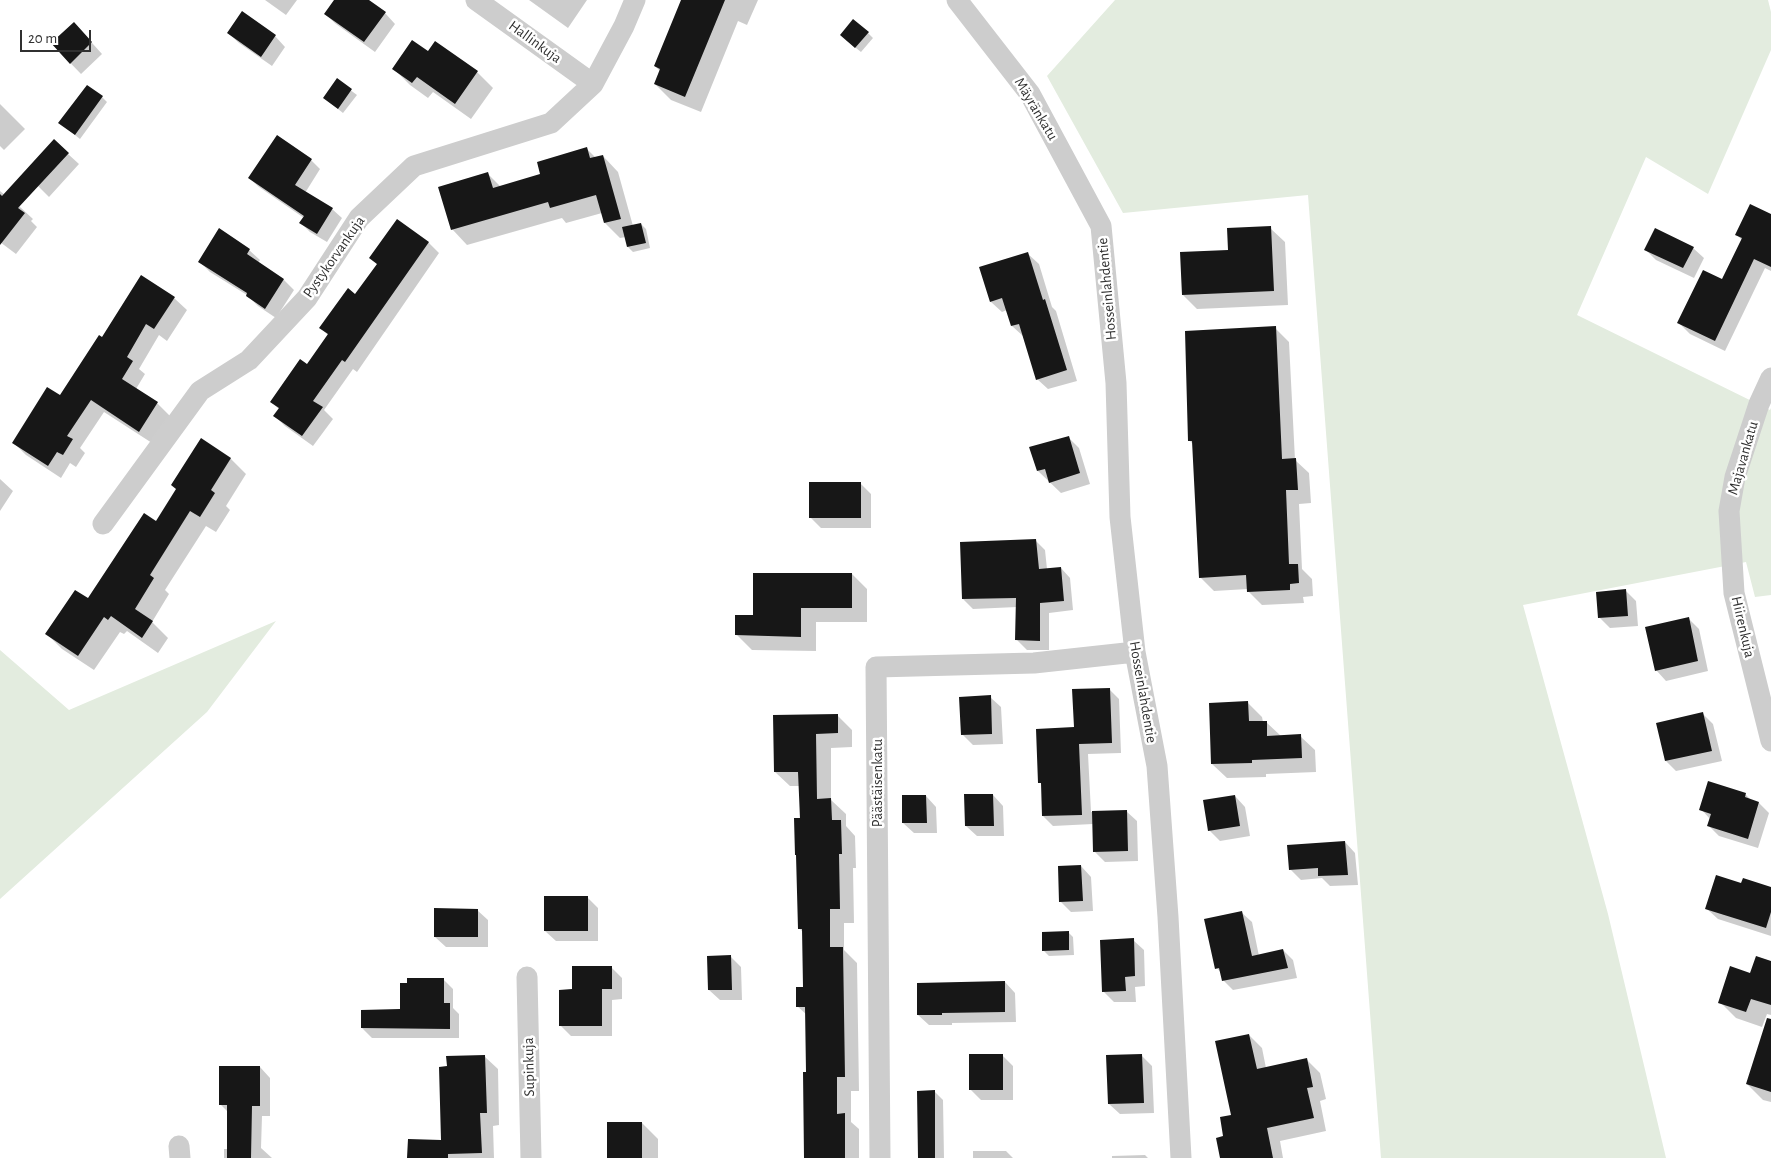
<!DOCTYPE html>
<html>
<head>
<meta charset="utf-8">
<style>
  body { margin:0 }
  #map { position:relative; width:1771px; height:1158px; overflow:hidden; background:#fff; font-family:"Alegreya Sans",sans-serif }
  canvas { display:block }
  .scale { position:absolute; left:20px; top:30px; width:71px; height:22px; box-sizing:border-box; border:2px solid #303030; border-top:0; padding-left:6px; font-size:15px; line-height:18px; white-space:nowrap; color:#303030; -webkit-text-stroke:4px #fff; paint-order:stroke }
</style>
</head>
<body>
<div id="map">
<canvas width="1771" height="1158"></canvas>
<div class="scale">20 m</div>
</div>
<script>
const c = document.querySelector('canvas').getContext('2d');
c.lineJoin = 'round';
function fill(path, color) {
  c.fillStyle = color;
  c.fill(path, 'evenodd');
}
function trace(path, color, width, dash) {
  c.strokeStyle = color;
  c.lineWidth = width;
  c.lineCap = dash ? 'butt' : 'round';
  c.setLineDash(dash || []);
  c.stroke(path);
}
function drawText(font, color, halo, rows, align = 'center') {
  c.font = font + ' "Alegreya Sans",sans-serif';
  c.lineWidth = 5;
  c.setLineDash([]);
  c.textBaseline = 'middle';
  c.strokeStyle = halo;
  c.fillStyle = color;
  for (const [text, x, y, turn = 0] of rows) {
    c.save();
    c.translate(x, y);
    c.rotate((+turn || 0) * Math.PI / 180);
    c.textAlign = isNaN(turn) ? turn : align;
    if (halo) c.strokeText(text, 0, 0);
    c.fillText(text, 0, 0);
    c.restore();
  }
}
const green = new Path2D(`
  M 1115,0 L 1768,0 L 1771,12 L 1771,50 L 1708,194 L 1646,157 L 1577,315 L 1770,410 L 1771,408 L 1771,595 L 1755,597 L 1746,562 L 1523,605 L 1608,914 L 1666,1158 L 1381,1158 L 1308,195 L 1123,213 L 1047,76 Z
  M 276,621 L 207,712 L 0,899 L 0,650 L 69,710 Z`);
const shadow = new Path2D(`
  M 265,0 L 297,0 L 286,15 Z
  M 335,0 L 366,0 L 385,13 L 395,24 L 375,52 L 336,24 L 325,14 Z
  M 529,0 L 587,0 L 568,28 Z
  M 706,0 L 758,0 L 747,25 L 738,21 L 701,112 L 671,100 L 655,84 L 660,71 L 655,66 Z
  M 228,33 L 275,36 L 285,47 L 272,66 L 239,43 Z
  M 868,33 L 873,38 L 861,52 L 846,40 Z
  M 84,34 L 102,54 L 81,74 L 52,44 Z
  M 429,53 L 477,72 L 493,88 L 471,119 L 433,92 L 428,98 L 410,85 L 394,69 Z
  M 337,80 L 357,95 L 343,113 L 324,98 Z
  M 102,97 L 107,102 L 80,139 L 60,123 Z
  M 0,104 L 25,129 L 4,150 L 0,146 Z
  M 587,149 L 596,158 L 603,156 L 618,172 L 633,226 L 641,224 L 646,229 L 650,248 L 633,252 L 628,247 L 626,237 L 620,238 L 605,223 L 602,213 L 566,223 L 562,218 L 467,245 L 452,229 L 488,174 L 501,187 L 542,175 Z
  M 68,154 L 79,164 L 49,197 L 25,173 Z
  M 311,160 L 320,169 L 305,193 L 332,209 L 342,218 L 327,242 L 310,232 L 301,223 L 304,218 L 259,187 L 249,178 Z
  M 0,191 L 20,207 L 33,219 L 31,221 L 37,227 L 16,254 L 0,242 Z
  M 1771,215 L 1771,271 L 1765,268 L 1725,351 L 1690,334 L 1679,323 L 1723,281 L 1742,240 L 1737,235 Z
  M 397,221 L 429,243 L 439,253 L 357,372 L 353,369 L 324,410 L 333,419 L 313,446 L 285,426 L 275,416 L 279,409 L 271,402 L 307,366 L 329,336 L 321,328 L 356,295 L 378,265 L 371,258 Z
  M 1270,228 L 1285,242 L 1288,305 L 1197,309 L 1183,295 L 1229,251 Z
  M 1693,248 L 1704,258 L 1694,278 L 1656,260 L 1646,250 Z
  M 249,250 L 260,260 L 258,263 L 284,280 L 294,290 L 276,318 L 258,306 L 247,295 L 210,272 L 199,261 Z
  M 1028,254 L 1039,264 L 1052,307 L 1056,311 L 1077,381 L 1048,389 L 1037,379 L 1023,336 L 1012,326 L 1007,310 L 1002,312 L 991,302 Z
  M 174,298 L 187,310 L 167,341 L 159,335 L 139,369 L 145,374 L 136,389 L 157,403 L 170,416 L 152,443 L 104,412 L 80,448 L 85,453 L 76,467 L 70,463 L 61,478 L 26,455 L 13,442 L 60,397 L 102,338 Z
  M 1275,328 L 1289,342 L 1295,460 L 1309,473 L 1311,503 L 1299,504 L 1302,569 L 1312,579 L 1313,596 L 1303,597 L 1304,603 L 1262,605 L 1248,591 L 1248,589 L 1214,591 L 1200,577 L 1194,445 L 1190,441 Z
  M 1068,437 L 1079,448 L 1090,484 L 1061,493 L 1038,471 Z
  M 201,440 L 231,459 L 246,474 L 226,506 L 230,510 L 216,532 L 206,526 L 165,590 L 169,594 L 152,622 L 168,638 L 158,653 L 127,631 L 124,634 L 120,632 L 94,670 L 62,649 L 47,634 L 88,600 L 156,522 L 177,490 Z
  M 0,479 L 13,491 L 0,511 Z
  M 860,483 L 871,494 L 871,528 L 821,528 L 810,517 Z
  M 1035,540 L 1045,550 L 1047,569 L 1061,568 L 1070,578 L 1073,610 L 1049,613 L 1049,650 L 1027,650 L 1017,640 L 1017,607 L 973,609 L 963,599 Z
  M 852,574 L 867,589 L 867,622 L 816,622 L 816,651 L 752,650 L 737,635 L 755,617 Z
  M 1625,590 L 1636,601 L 1638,626 L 1610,628 L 1599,617 Z
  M 1688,618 L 1699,629 L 1708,671 L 1666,681 L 1656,670 Z
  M 1110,690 L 1119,699 L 1121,753 L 1088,754 L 1091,812 L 1126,811 L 1137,821 L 1138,861 L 1105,862 L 1094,851 L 1093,824 L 1053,826 L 1043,816 L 1042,785 L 1040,782 L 1075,728 Z
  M 990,697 L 1001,707 L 1003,744 L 973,745 L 962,734 Z
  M 1248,703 L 1262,717 L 1263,722 L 1266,722 L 1281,736 L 1300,736 L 1315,750 L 1316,772 L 1266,774 L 1266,777 L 1227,778 L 1212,764 Z
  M 1703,714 L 1713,724 L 1722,761 L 1676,771 L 1666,761 L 1657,724 Z
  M 837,715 L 852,730 L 852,747 L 831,748 L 831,800 L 846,814 L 846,826 L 855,836 L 856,868 L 853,868 L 854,923 L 844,923 L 844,950 L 857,963 L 859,1091 L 851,1091 L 851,1122 L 859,1129 L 859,1158 L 805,1158 L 807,1073 L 807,1015 L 797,1006 L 804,989 L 804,933 L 799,928 L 800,786 L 790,786 L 775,772 L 774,716 Z
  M 1709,783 L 1746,795 L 1752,801 L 1759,803 L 1769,813 L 1758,848 L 1719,836 L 1708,825 L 1710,819 L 1701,809 Z
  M 993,795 L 1003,806 L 1004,836 L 977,836 L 966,826 Z
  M 926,796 L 936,807 L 937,833 L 914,833 L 903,823 Z
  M 1235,796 L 1245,807 L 1250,836 L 1220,841 L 1210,831 Z
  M 1345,842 L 1355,853 L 1358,885 L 1330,886 L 1322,878 L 1301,880 L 1290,869 Z
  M 1081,866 L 1091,877 L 1093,911 L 1071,912 L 1060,901 Z
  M 1742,885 L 1771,888 L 1771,936 L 1718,919 L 1707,909 Z
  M 587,897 L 598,908 L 598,941 L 556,941 L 545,931 Z
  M 477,910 L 488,920 L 488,947 L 446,947 L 435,937 Z
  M 1242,913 L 1252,922 L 1259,956 L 1283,950 L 1293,960 L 1297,978 L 1233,990 L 1224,981 L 1222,974 L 1217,968 Z
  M 1068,932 L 1073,937 L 1074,955 L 1049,956 L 1044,951 Z
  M 1133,940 L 1144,950 L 1145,986 L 1135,987 L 1136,1002 L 1114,1002 L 1103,991 Z
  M 731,957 L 741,967 L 742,1000 L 720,1000 L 709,990 Z
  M 1771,962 L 1771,1015 L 1767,1014 L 1762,1027 L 1736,1018 L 1720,1002 L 1751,974 Z
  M 611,967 L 622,978 L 622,999 L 612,1000 L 612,1036 L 571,1036 L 560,1025 L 573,991 Z
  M 443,979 L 453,989 L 453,1008 L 459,1014 L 459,1038 L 372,1038 L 362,1028 L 402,1011 Z
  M 1005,982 L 1015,993 L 1016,1022 L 952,1023 L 952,1025 L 929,1025 L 918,1015 Z
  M 1249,1035 L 1262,1048 L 1266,1068 L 1307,1060 L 1320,1073 L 1326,1099 L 1320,1101 L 1326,1131 L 1280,1141 L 1283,1158 L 1221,1158 L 1225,1137 L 1232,1116 Z
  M 1771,1052 L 1771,1102 L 1763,1100 L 1747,1084 Z
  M 1002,1055 L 1013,1066 L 1013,1100 L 981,1100 L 970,1089 Z
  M 1141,1055 L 1152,1066 L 1154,1113 L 1120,1114 L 1109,1104 Z
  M 484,1056 L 498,1069 L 499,1125 L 493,1126 L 494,1158 L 409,1158 L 443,1141 Z
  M 260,1067 L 270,1078 L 270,1116 L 262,1116 L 261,1148 L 272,1158 L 224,1158 L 224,1149 L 228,1149 L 228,1112 L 220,1104 Z
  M 935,1092 L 943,1100 L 944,1158 L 918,1158 Z
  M 642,1123 L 658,1139 L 658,1158 L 609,1158 Z
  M 973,1151 L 1006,1151 L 1013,1158 L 973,1158 Z
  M 1145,1155 L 1148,1158 L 1112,1158 L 1112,1156 Z`);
const building = new Path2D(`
  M 334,0 L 369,0 L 386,12 L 364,42 L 324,14 Z
  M 681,0 L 725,0 L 685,97 L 654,84 L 660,69 L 654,66 Z
  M 242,11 L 276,35 L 261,57 L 227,33 Z
  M 853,19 L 869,32 L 855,48 L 840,35 Z
  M 74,22 L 92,42 L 70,64 L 51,43 Z
  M 412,40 L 428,51 L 435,41 L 478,71 L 455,104 L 417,77 L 412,83 L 392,69 Z
  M 337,78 L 352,89 L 338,109 L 323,98 Z
  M 87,85 L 103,96 L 75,135 L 58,123 Z
  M 277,135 L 312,159 L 295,185 L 333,208 L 317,234 L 299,223 L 304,216 L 248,178 Z
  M 54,139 L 69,153 L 18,208 L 25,213 L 0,245 L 0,194 L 2,196 Z
  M 587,147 L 590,158 L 603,155 L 621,219 L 604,223 L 596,195 L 550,208 L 548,202 L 451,230 L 438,187 L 488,172 L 493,188 L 540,174 L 537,162 Z
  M 1750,204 L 1771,214 L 1771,267 L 1754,259 L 1715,341 L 1677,323 L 1703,270 L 1722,279 L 1742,238 L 1735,235 Z
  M 397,219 L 429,242 L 345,362 L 342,360 L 313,401 L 323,407 L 302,436 L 273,416 L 279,408 L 270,402 L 300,359 L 307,364 L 328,334 L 319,328 L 348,288 L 355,294 L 377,264 L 369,258 Z
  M 641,223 L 646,243 L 627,247 L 622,227 Z
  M 1271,226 L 1274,291 L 1182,295 L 1180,252 L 1228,250 L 1227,228 Z
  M 219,228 L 250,249 L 247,254 L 284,279 L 265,309 L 246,296 L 247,293 L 198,262 Z
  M 1655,228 L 1694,247 L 1683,268 L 1644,250 Z
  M 1028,252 L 1043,300 L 1045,299 L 1067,370 L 1036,380 L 1019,324 L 1011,326 L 1002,298 L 990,302 L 979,267 Z
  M 141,275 L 175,297 L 154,329 L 146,324 L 127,357 L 133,361 L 122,379 L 158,402 L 139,432 L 91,400 L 67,436 L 73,439 L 63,455 L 57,452 L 48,466 L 12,443 L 47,387 L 60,395 L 99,335 L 102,337 Z
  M 1276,326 L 1282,459 L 1296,458 L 1298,490 L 1286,490 L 1289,564 L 1298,564 L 1299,583 L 1290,584 L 1290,590 L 1247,592 L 1246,575 L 1199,578 L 1192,441 L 1188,441 L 1185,331 Z
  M 1069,436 L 1080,473 L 1049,483 L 1045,469 L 1037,471 L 1029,447 Z
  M 201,438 L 231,458 L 211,490 L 215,493 L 200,517 L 190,511 L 150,575 L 154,578 L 135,609 L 153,621 L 142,638 L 111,616 L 108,620 L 104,617 L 78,656 L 45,634 L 75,590 L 88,598 L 144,513 L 156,521 L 176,489 L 171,485 Z
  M 809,482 L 861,482 L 861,518 L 809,518 Z
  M 1036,539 L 1039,569 L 1061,567 L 1064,601 L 1040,603 L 1040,641 L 1015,640 L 1016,598 L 962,599 L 960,542 Z
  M 753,573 L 852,573 L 852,608 L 801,608 L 801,637 L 735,635 L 735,615 L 753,615 Z
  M 1626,589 L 1628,616 L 1598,618 L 1596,592 Z
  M 1689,617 L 1698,661 L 1655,671 L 1645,627 Z
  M 1110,688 L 1112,743 L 1079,744 L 1082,815 L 1042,816 L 1041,783 L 1038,783 L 1036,729 L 1074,727 L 1072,689 Z
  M 991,695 L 992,734 L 961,735 L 959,697 Z
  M 1248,701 L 1249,721 L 1267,721 L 1267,736 L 1301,734 L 1302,758 L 1252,760 L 1252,763 L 1211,764 L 1209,703 Z
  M 1703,712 L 1712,751 L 1665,761 L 1656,723 Z
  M 838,714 L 838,733 L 816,734 L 817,799 L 831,798 L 832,820 L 841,820 L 842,854 L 839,854 L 840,909 L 830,909 L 830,947 L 843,947 L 845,1077 L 837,1077 L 837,1114 L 845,1113 L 845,1158 L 804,1158 L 803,1072 L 806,1072 L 805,1007 L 796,1007 L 796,987 L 803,987 L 802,929 L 798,929 L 796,855 L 795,855 L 794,818 L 800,818 L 798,772 L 774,772 L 773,715 Z
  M 1708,781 L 1746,793 L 1745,797 L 1759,802 L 1748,839 L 1707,826 L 1711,814 L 1699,810 Z
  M 964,794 L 993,794 L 994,826 L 965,826 Z
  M 902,795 L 926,795 L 927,823 L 902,823 Z
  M 1235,795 L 1240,826 L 1208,831 L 1203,800 Z
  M 1127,810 L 1128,851 L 1093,852 L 1092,811 Z
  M 1345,841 L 1348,875 L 1318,876 L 1318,868 L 1289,870 L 1287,845 Z
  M 1081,865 L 1083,901 L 1059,902 L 1058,866 Z
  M 1716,875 L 1741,883 L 1743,878 L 1771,887 L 1771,912 L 1766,928 L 1705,909 Z
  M 544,896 L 588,896 L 588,931 L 544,931 Z
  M 434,908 L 478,909 L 478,937 L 434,937 Z
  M 1242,911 L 1252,956 L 1283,949 L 1288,968 L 1222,981 L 1219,968 L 1215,969 L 1204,919 Z
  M 1069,931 L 1069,950 L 1042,951 L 1042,932 Z
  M 1134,938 L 1135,976 L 1125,977 L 1126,991 L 1102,992 L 1100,940 Z
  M 731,955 L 732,990 L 708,990 L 707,956 Z
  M 1756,956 L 1771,961 L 1771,1005 L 1751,999 L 1746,1012 L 1718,1003 L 1730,966 L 1750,973 Z
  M 572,966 L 612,966 L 612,989 L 602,989 L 602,1026 L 559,1026 L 559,990 L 572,989 Z
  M 407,978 L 444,978 L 444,1003 L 450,1003 L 450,1029 L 361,1028 L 361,1010 L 400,1009 L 400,983 L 407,983 Z
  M 1005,981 L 1005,1012 L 942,1013 L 942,1015 L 917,1015 L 917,983 Z
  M 1767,1018 L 1771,1019 L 1771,1092 L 1746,1084 Z
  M 1249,1034 L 1257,1069 L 1307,1058 L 1313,1087 L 1307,1088 L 1314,1118 L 1267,1128 L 1273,1158 L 1220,1158 L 1216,1138 L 1223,1136 L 1220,1117 L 1231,1115 L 1215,1041 Z
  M 969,1054 L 1003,1054 L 1003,1090 L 969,1090 Z
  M 1142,1054 L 1144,1103 L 1108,1104 L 1106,1055 Z
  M 485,1055 L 487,1113 L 480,1113 L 482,1153 L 448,1154 L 448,1158 L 407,1158 L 408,1139 L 441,1140 L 439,1067 L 447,1066 L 446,1056 Z
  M 219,1066 L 260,1066 L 260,1106 L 252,1106 L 251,1158 L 227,1158 L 227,1105 L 219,1105 Z
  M 935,1090 L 935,1158 L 918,1158 L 917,1091 Z
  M 607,1122 L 642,1122 L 642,1158 L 607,1158 Z`);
const minor = new Path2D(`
  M 476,0 L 593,84
  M 957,0 L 1030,94 L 1101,226 L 1116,383 L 1120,517 L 1135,652 L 1157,766 L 1168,917 L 1181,1158
  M 1771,378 L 1759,404 L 1735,477 L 1729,511 L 1734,593 L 1771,741
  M 103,524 L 200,391 L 249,360 L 307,298 L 359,218 L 414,166 L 551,123 L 593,84 L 624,26 L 635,0
  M 527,977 L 531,1158
  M 179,1146 L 180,1158
  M 880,1158 L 876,667 L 1034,663 L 1135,652`);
const streetNames = [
  ["Hallinkuja",535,42,36],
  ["Mäyränkatu",1036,109,59],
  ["Pystykorvankuja",334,257,-55],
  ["Hosseinlahdentie",1107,289,-95],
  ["Majavankatu",1743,458,-74],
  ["Hiirenkuja",1743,627,77],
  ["Hosseinlahdentie",1143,692,80],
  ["Päästäisenkatu",877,783,-90],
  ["Supinkuja",529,1067,-91]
];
fill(green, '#e3ecdf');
fill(shadow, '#0003');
fill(building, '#171717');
trace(minor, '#cdcdcd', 21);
drawText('15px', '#303030', '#fff', streetNames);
</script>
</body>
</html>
